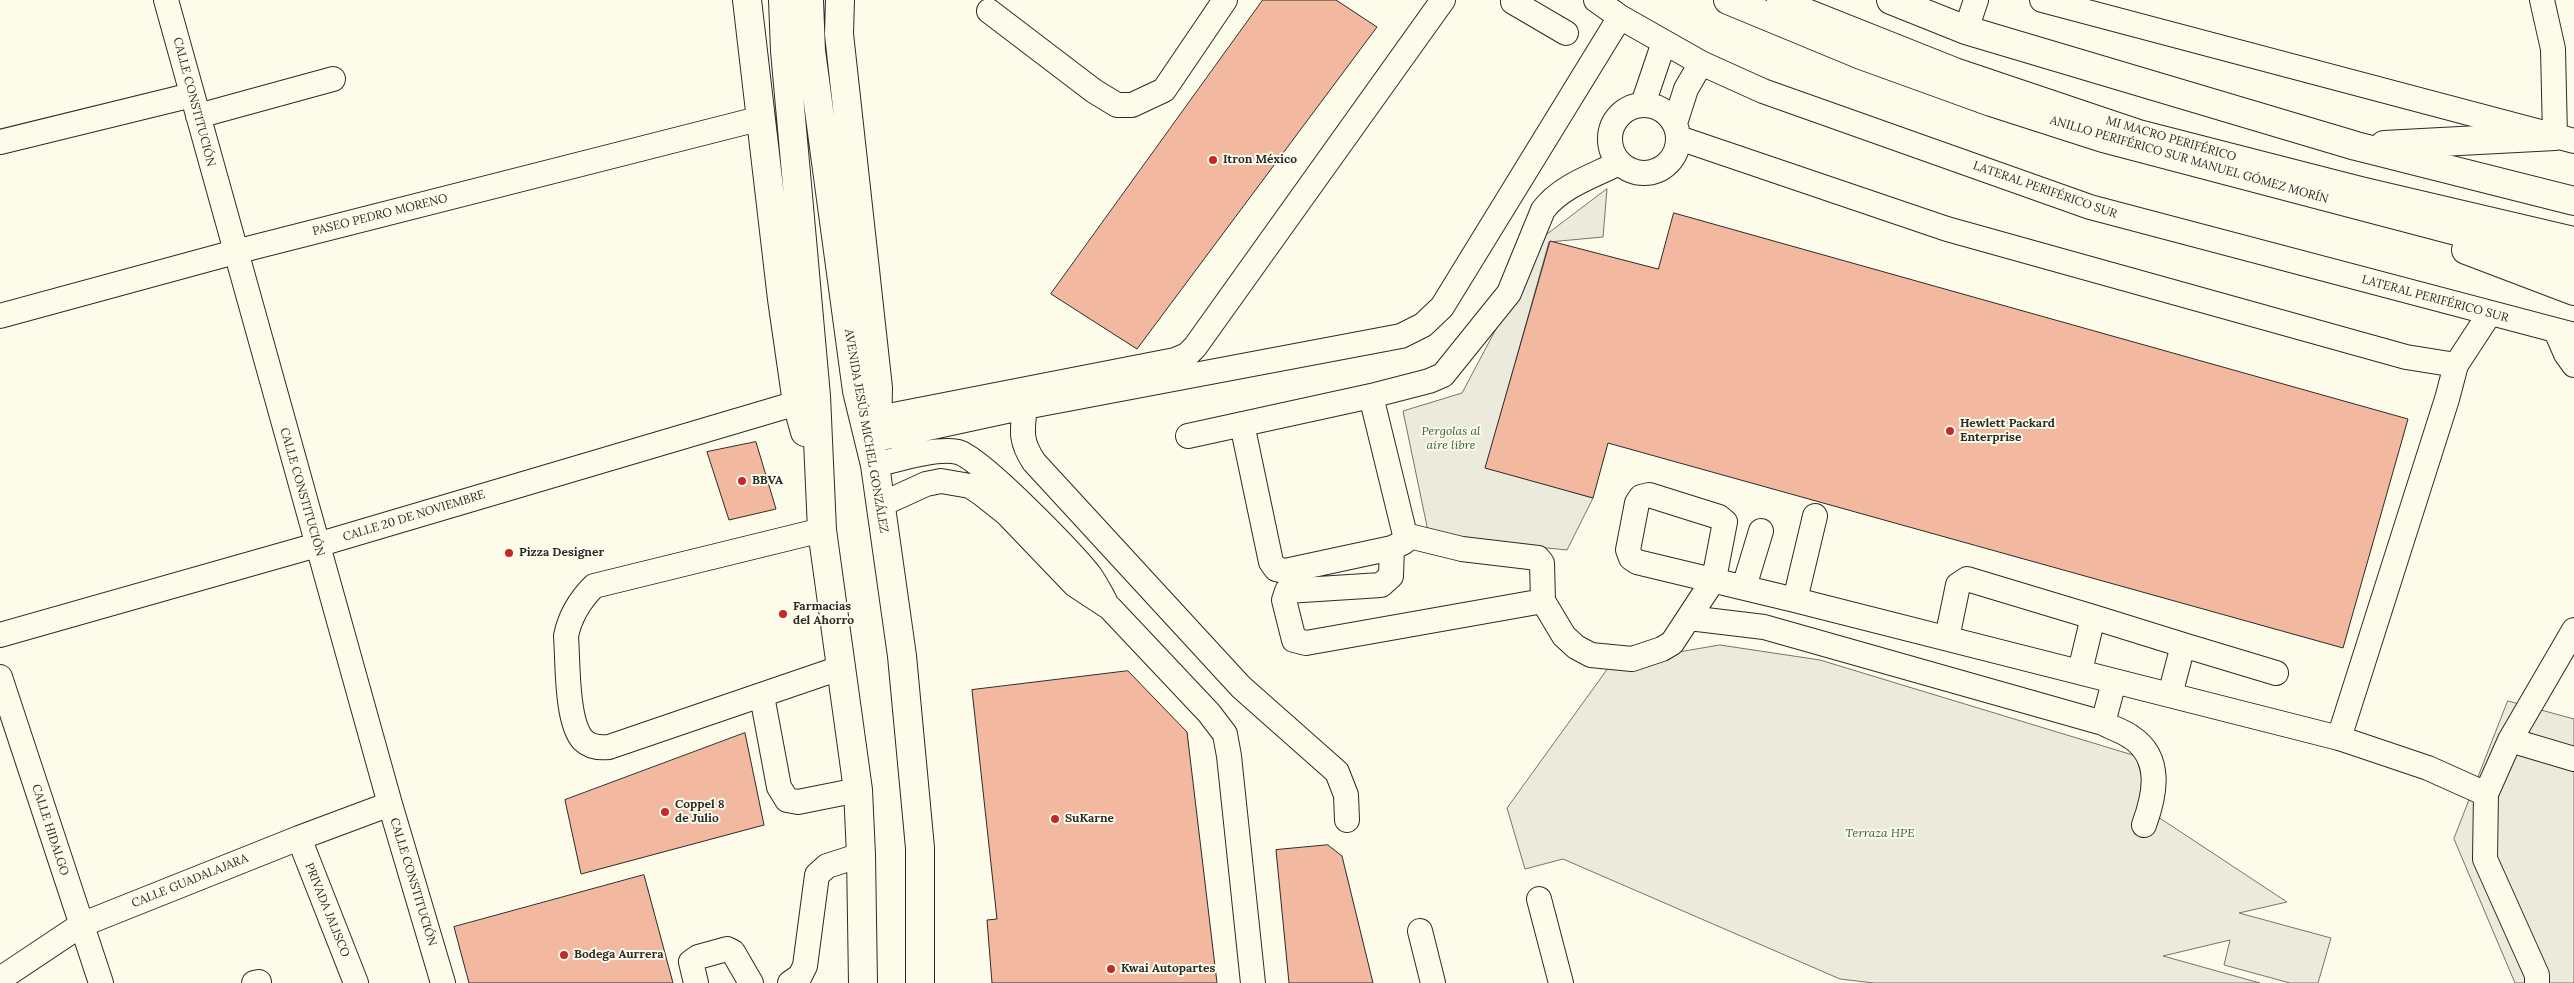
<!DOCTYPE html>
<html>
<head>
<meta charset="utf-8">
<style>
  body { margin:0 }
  canvas { display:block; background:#fdfbea }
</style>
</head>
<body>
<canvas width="2574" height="983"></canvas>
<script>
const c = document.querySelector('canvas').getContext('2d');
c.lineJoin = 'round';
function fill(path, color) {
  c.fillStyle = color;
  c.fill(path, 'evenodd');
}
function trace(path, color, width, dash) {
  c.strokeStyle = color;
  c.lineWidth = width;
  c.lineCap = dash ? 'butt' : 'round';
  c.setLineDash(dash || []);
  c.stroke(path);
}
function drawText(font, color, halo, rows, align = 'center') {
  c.font = font + ' Lora,serif';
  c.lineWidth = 4;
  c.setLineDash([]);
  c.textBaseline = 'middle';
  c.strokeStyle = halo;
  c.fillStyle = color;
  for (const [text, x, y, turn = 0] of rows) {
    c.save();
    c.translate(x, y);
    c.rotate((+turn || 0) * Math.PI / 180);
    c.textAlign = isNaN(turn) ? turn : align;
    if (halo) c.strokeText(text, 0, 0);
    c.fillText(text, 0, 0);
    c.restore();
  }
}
const green = new Path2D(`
  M 1607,189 L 1603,237 L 1549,242 L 1486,467 L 1593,498 L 1567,550 L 1429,536 L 1403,411 L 1462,393 L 1546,235 Z
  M 1720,645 L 1820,660 L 2136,756 L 2152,813 L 2287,902 L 2239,913 L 2331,938 L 2318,983 L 2290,983 L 2224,965 L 2230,940 L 2163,956 L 2260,983 L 1874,983 L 1840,979 L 1563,859 L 1525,869 L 1507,808 L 1611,664 Z`);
const parking = new Path2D(`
  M 2508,701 L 2574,719 L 2574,983 L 2515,983 L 2454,839 Z`);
const building = new Path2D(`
  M 1263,0 L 1336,0 L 1377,27 L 1137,349 L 1051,294 Z
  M 1674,213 L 2408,419 L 2343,648 L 1608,443 L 1593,498 L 1485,468 L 1550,241 L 1658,269 Z
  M 756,442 L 776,509 L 729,520 L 707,452 Z
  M 1128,671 L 1187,732 L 1217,983 L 992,983 L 987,920 L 997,919 L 972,690 Z
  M 745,733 L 764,825 L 581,874 L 565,800 Z
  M 1328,845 L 1342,856 L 1373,983 L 1289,983 L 1276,850 Z
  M 644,875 L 673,983 L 469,983 L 454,927 Z`);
const minor = new Path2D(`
  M 166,0 L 390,804 L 443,983
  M 1514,0 L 1513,2 L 1566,33
  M 1596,0 L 1620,17 L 1701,63 L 1763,91 L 2090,207 L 2574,335
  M 1779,0 L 1955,70 L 2139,132 L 2361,189 L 2574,239
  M 2042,0 L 2574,141
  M 2542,0 L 2553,49 L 2555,136
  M 989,11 L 1094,91 L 1117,105 L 1132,105 L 1164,90 L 1225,0
  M 1966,30 L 1976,0
  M 1643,104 L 1664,42
  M1610 139a34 34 0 1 1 68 0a34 34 0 1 1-68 0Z
  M 198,116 L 333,79
  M 1675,123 L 1686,89 L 1701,63
  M 1679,138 L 1947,229 L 2406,357 L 2456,365
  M 0,142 L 192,95
  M 0,316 L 235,252 L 762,118
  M 2556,331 L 2566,354 L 2574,365
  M 1025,407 C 1022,431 1020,441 1034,462 L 1241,687 L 1337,772 L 1346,795 L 1347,820
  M 878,418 L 1175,360 L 1187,355 L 1195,347 L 1443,0
  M 1242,424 L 1271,562 L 1276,569 L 1285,571 L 1392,548 L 1404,542 L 1405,535 L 1371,396
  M 1188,436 L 1371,396 L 1429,381 L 1443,375 L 1509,293 L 1543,210 C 1561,186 1593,176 1619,163
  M 877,439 L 1025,407 L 1401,336 L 1423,325 L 1442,307 L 1620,17
  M 875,465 C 896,460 936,447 958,452 C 980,457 1071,552 1089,574 C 1095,582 1100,592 1105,601
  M 880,505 L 926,484 L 941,481 L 970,486 L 982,494 L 1006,513 L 1075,585 L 1110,608 L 1209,713 L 1225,734 L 1229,756 L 1253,983
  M 822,530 L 594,586 C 580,600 570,616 566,636 C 568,661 566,722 583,740 C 590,747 600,748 609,747 L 840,668
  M 1392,548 L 1391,576 L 1381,585 L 1287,591 L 1284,600 L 1294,640 L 1306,643 L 1543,601 L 1542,563 L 1538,558 L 1462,549 L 1405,535
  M 1744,587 L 1761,531
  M 1795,600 L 1815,516
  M 1543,601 L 1564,636 L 1576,647 L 1591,655 L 1632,659 L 1662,649 L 1672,643 L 1714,579 L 1725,522 L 1719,517 L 1649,495 L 1641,497 L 1637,503 L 1628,550 L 1631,558 L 1637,562 L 1795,600 L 2339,738 L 2428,768 L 2486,794
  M 2093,617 L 2183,645 L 2170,695
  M 1689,618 L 1764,627 L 2103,723 C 2112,728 2123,731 2131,737 C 2163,758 2155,795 2144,825
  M 0,635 L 317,545 L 797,403
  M 1947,638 L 1958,585 L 1967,579 L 2093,617 L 2080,671
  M 2183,645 L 2276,673
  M 0,677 L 101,983
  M 762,696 L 779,787 L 787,800 L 798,802 L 858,790
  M 2103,723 L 2114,682
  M 2339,738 L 2447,399 L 2456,365 L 2490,313
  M 2510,740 L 2574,759
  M 299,838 L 356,983
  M 1539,899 L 1561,983
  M 1420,931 L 1433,983
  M 0,979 L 81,925 L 299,838 L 390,804
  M 254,983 L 259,982
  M 696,983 L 691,962 L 698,957 L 727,949 L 733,952 L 751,983
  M 790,983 L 800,976 L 805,966 L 817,875 L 827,866 L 861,855
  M 2537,983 L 2537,975 L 2485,859 L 2486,794 L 2510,740 L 2574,630`);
const major = new Path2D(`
  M 747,0 L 782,299 L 797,403 L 805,432
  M 783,0 L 785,51 L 816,396 L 822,530 L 858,790 L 861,855 L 863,983
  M 809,0 L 811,51 L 857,391 L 875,465 L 902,656 L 920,848 L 920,983
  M 840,0 L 839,34 L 878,388 L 877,434`);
const highway = new Path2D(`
  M 1728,0 L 1861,55 L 1991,102 L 2103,138 L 2574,262
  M 1891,0 L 1966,30 L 2356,146 L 2574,201
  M 2384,145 L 2555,136
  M 2466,250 L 2574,291`);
const markers = [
  [1213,160,5,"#c62828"],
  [1950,431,5,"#c62828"],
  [742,481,5,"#c62828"],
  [509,553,5,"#c62828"],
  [783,614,5,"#c62828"],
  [665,812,5,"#c62828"],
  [1055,819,5,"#c62828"],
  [564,955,5,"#c62828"],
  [1111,969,5,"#c62828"]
];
const streetNames = [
  ["CALLE CONSTITUCIÓN",194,102,75],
  ["MI MACRO PERIFÉRICO",2171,139,16],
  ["ANILLO PERIFÉRICO SUR MANUEL GÓMEZ MORÍN",2189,160,16],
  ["LATERAL PERIFÉRICO SUR",2045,190,19],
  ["PASEO PEDRO MORENO",380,215,-14],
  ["LATERAL PERIFÉRICO SUR",2435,299,15],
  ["AVENIDA JESÚS MICHEL GONZÁLEZ",866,431,80],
  ["CALLE CONSTITUCIÓN",302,492,74],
  ["CALLE 20 DE NOVIEMBRE",414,516,-17],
  ["CALLE HIDALGO",50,830,72],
  ["CALLE GUADALAJARA",190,881,-22],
  ["CALLE CONSTITUCIÓN",413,882,73],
  ["PRIVADA JALISCO",327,910,68]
];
const poiNames = [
  ["Itron México",1223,160],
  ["Hewlett Packard",1960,424],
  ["Enterprise",1960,438],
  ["BBVA",752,481],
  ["Pizza Designer",519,553],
  ["Farmacias",793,607],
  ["del Ahorro",793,621],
  ["Coppel 8",675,805],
  ["de Julio",675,819],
  ["SuKarne",1065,819],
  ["Bodega Aurrera",574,955],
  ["Kwai Autopartes",1121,969]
];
const parkNames = [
  ["Pergolas al",1451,432],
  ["aire libre",1451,446],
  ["Terraza HPE",1880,834]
];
fill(green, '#ecebdb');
trace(green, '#74746e', 1);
fill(parking, '#eceadb');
trace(parking, '#74746e', 1);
fill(building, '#f2b8a0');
trace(building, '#2b2b2b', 1);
trace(minor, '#2b2b2b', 26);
trace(major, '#2b2b2b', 30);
trace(highway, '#2b2b2b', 30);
trace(minor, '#fdfbea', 24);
trace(major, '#fdfbea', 28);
trace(highway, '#fdfbea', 28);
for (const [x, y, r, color] of markers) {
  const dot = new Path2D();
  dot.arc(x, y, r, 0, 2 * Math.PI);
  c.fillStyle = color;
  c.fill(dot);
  trace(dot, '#fdfbea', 2);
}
drawText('12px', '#2b2b2b', '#fdfbea', streetNames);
drawText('bold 12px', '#2b2b2b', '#fdfbea', poiNames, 'left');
drawText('italic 12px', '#34623c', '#fdfbea', parkNames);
</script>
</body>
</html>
